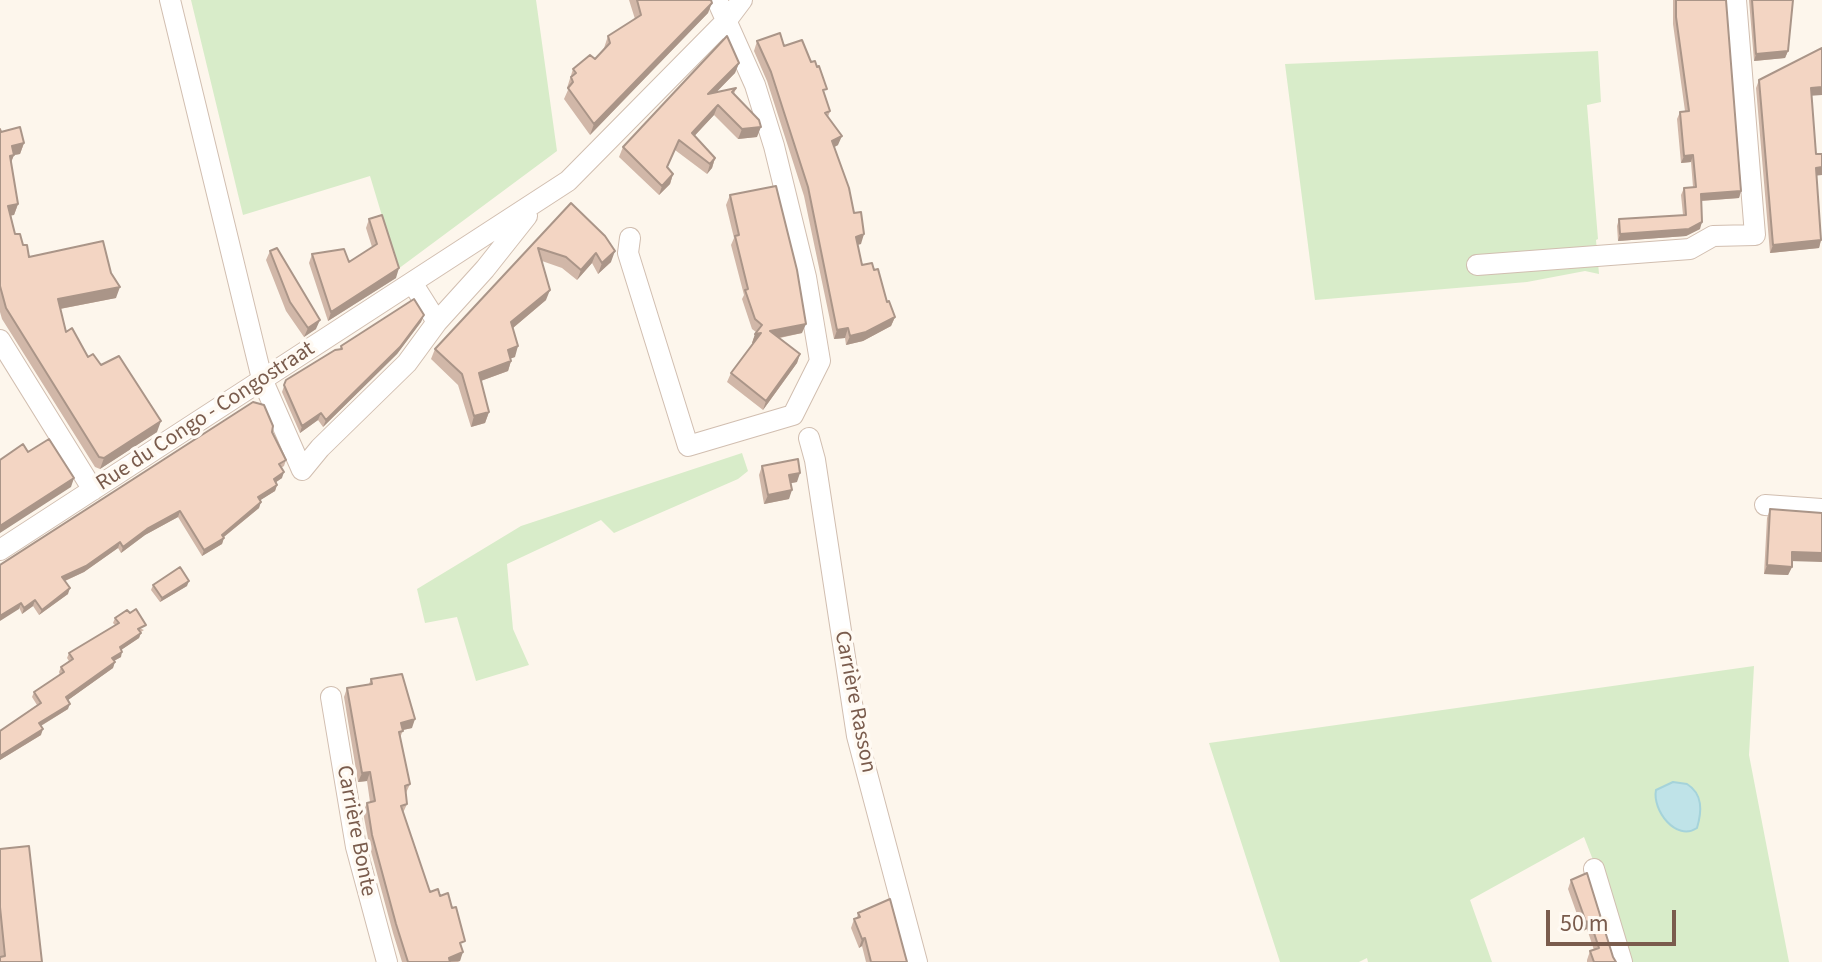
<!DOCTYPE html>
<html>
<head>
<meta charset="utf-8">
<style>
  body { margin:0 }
  #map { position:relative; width:1822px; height:962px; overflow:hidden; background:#fdf6ec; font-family:"Source Sans 3",sans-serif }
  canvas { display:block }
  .scale { position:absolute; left:1546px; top:910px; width:130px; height:36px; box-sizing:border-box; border:4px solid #7a5c4d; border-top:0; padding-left:10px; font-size:24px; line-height:28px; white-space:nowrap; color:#7a5c4d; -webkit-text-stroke:6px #fffaf3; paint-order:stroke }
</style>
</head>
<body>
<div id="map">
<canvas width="1822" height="962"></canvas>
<div class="scale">50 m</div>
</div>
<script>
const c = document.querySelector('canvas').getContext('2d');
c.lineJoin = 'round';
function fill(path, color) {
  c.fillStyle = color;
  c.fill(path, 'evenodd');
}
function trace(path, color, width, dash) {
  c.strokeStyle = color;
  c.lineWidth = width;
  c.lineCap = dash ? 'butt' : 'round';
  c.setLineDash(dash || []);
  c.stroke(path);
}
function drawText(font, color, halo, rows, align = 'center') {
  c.font = font + ' "Source Sans 3",sans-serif';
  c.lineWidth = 7;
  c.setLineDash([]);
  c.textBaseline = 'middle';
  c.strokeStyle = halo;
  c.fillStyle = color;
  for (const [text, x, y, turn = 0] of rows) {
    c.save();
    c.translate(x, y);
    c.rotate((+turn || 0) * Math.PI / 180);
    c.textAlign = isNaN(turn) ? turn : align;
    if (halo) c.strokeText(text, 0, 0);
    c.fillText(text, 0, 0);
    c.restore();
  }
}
const green = new Path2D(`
  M 191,0 L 536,0 L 557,151 L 398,269 L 370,176 L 243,215 Z
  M 1598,51 L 1601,102 L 1587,105 L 1598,239 L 1596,240 L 1599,274 L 1585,271 L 1527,282 L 1315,300 L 1285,64 Z
  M 742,453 L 748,471 L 738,479 L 614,533 L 601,520 L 507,564 L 513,629 L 529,665 L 476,681 L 457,617 L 425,623 L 417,589 L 521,526 Z
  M 1754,666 L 1749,755 L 1789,962 L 1633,962 L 1584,837 L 1470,900 L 1492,962 L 1368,962 L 1367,958 L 1359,962 L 1280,962 L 1209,743 Z`);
const water = new Path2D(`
  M 1673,782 L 1687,784 C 1703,794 1702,811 1697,828 C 1676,842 1652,810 1656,790 Z`);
const minor = new Path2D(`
  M 170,0 L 262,379 L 302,470 L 320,448 L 407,363 L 437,322
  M 630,238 L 628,253 L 688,446 L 793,415 L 820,361 L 806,277 L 774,146 L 755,85 L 717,0
  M 1477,265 L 1690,249 L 1713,236 L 1755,235 L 1736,0
  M 413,284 L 437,322 L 485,269 L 527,216
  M 0,340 L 93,490
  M 809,438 L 815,460 L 857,736 L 917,962
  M 1765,505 L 1822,509
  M 0,550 L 568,181 L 727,20 L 742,0
  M 331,697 L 356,847 L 387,962
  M 1594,869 L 1622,962`);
const wall = new Path2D(`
  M 629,0 L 711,0 L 708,13 L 590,135 L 564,99 L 568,90 L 567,88 L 573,69 L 595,59 L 604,48 L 608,36 L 635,19 Z
  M 1673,0 L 1726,0 L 1741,191 L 1739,198 L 1701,201 L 1700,229 L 1686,236 L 1618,241 L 1617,226 L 1619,219 L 1683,215 L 1681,195 L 1684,188 L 1693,187 L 1691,162 L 1681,163 L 1677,119 L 1680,112 L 1685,111 L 1673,24 Z
  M 1749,0 L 1793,0 L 1788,51 L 1785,58 L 1754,61 Z
  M 757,41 L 784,46 L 811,62 L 830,111 L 828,117 L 838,145 L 834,147 L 861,244 L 857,245 L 862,265 L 874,270 L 887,302 L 895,317 L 891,326 L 863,341 L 846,345 L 845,338 L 834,339 L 804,196 L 767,81 L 754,51 Z
  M 739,63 L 735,73 L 716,92 L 736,88 L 734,94 L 757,137 L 738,139 L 714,115 L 694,136 L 715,158 L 712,168 L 707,174 L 675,150 L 667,168 L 673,174 L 670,184 L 659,195 L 619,157 L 623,147 Z
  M 1759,80 L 1811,95 L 1821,240 L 1819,248 L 1770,253 L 1756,88 Z
  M 0,129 L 1,132 L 24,143 L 20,154 L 14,155 L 11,162 L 18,204 L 14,215 L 11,215 L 15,234 L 23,245 L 29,257 L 116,298 L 60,309 L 66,332 L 88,357 L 101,365 L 157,432 L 100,469 L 95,467 L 2,319 L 0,312 Z
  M 730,195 L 802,333 L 780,338 L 800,354 L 797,363 L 763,410 L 727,382 L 731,373 L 754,343 L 752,343 L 756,332 L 752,329 L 742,299 L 744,295 L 731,245 L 734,238 L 726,205 Z
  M 571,203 L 611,262 L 598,274 L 592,263 L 577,280 L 562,268 L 542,261 L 546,300 L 513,328 L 515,357 L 511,358 L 511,361 L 508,371 L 481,381 L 489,412 L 485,423 L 471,427 L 458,385 L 431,359 L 435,349 Z
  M 369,219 L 396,278 L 328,321 L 309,263 L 312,254 L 349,262 L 372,247 L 366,228 Z
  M 270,251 L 316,329 L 304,337 L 286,311 L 266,260 Z
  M 424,315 L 421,322 L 397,354 L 323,427 L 318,420 L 300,433 L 282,392 L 286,380 L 340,349 L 341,346 Z
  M 272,432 L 286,460 L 284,466 L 281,468 L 282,478 L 276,482 L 277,485 L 275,491 L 260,500 L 259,508 L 224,537 L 222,544 L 202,556 L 178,517 L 145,535 L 121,553 L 118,548 L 84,572 L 65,581 L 68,594 L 39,615 L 33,606 L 22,614 L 0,565 Z
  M 762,466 L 797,482 L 791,483 L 789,499 L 764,504 L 759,475 Z
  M 1770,509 L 1792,561 L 1792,567 L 1788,575 L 1764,574 L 1767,518 Z
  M 153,585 L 187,586 L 160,602 L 151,590 Z
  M 115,618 L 144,630 L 141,632 L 139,638 L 121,650 L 121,657 L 114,661 L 113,668 L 68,700 L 68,709 L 41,726 L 41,735 L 0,760 L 0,731 L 37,705 L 32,697 L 34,692 L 60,675 L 59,672 L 61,667 L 69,661 L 67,658 L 69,653 L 115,625 L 113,623 Z
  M 371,679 L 412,728 L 403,730 L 400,738 L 410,784 L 406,793 L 407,804 L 403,813 L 430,892 L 462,949 L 460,961 L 458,962 L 402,962 L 393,933 L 369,844 L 363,812 L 367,803 L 370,802 L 367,781 L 358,782 L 344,697 L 347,688 L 369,684 Z
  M 0,849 L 42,962 L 0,962 Z
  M 1571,880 L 1613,957 L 1616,962 L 1587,962 L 1587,960 L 1590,951 L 1594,950 L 1587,929 L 1583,931 L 1568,889 Z
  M 858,913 L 907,962 L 866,962 L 862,946 L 859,948 L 851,928 L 854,919 L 857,918 Z`);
const shadedWall = new Path2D(`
  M 712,3 L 708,13 L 590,135 L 594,124 Z
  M 1788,51 L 1785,58 L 1754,61 L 1756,54 Z
  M 739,63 L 735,73 L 705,104 L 708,94 Z
  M 1822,87 L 1822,95 L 1808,96 L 1811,88 Z
  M 718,105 L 714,115 L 688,143 L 692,133 Z
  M 761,127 L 757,137 L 738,139 L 742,129 Z
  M 842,136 L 838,145 L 829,150 L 832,141 Z
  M 24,143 L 20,154 L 14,155 L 10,165 L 6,166 L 12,146 Z
  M 1693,155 L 1691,162 L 1681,163 L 1684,156 Z
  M 715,158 L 712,168 L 707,174 L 710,164 Z
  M 1822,167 L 1822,175 L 1813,176 L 1816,168 Z
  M 673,174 L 670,184 L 659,195 L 662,186 Z
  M 1741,191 L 1739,198 L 1698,201 L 1701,194 Z
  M 18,204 L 14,215 L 4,217 L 8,206 Z
  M 1702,222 L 1700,229 L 1686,236 L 1618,241 L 1620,234 Z
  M 864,234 L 861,244 L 852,246 L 856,237 Z
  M 1821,240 L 1819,248 L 1770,253 L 1773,245 Z
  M 615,251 L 611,262 L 598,274 L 602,263 Z
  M 596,253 L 592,263 L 577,280 L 581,270 Z
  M 399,268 L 396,278 L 328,321 L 331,312 Z
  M 120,287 L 116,298 L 54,310 L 58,299 Z
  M 550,290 L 546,300 L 507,333 L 511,322 Z
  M 424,315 L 421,322 L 397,354 L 323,427 L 326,420 Z
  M 895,317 L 891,326 L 863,341 L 846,345 L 850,336 Z
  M 320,320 L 316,329 L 304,337 L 308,328 Z
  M 806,324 L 802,333 L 767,340 L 770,331 Z
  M 848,328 L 845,338 L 834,339 L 837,330 Z
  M 761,333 L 758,342 L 752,343 L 755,334 Z
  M 518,346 L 515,357 L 504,361 L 508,350 Z
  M 800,354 L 797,363 L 763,410 L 766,401 Z
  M 511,361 L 508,371 L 475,383 L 479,373 Z
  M 489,412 L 485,423 L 471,427 L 474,416 Z
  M 321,413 L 318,420 L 300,433 L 302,426 Z
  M 161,421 L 157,432 L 100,469 L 104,458 Z
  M 284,472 L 282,478 L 272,485 L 274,479 Z
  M 800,473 L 797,482 L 786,484 L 789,475 Z
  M 74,478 L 71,487 L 0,533 L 0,526 Z
  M 277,485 L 275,491 L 256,503 L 258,497 Z
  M 792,490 L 789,499 L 764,504 L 768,495 Z
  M 261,502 L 259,508 L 220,540 L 222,535 Z
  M 180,511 L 178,517 L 145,535 L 121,553 L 123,547 L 147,529 Z
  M 224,538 L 222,544 L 202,556 L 204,550 Z
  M 120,542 L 118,548 L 84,572 L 60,583 L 62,577 Z
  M 1792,552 L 1822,553 L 1822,562 L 1789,561 Z
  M 1767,565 L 1792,567 L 1788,575 L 1764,574 Z
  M 189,581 L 187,586 L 160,602 L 162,598 Z
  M 70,588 L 68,594 L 39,615 L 42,610 Z
  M 35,600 L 33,606 L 22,614 L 24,608 Z
  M 21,603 L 19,609 L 0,621 L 0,616 Z
  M 141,633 L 139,638 L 118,652 L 120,647 Z
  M 122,652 L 121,657 L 110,663 L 112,658 Z
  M 115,662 L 113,668 L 64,703 L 66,697 Z
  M 70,704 L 68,709 L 37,728 L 39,723 Z
  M 415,719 L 412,728 L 398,731 L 401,723 Z
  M 43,729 L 41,735 L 0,760 L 0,756 Z
  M 370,772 L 367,781 L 358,782 L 362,773 Z
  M 1590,921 L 1587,929 L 1583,931 L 1586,922 Z
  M 865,938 L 862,946 L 859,948 L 862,939 Z
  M 463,952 L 460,961 L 447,962 L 449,958 Z`);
const building = new Path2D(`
  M 637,0 L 711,0 L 712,3 L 594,124 L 568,88 L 573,82 L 571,77 L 576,73 L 573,69 L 590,55 L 595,59 L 610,43 L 608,36 L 641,15 Z
  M 1676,0 L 1726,0 L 1741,191 L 1701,194 L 1702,222 L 1689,229 L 1620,234 L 1619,219 L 1686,215 L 1684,188 L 1696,187 L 1693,155 L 1684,156 L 1680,112 L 1689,111 L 1676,17 Z
  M 1752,0 L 1793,0 L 1788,51 L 1756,54 Z
  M 780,33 L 784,46 L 802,40 L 811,62 L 815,61 L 817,67 L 819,66 L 827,89 L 823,90 L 830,111 L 825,113 L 842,136 L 832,141 L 849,188 L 854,213 L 861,212 L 864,234 L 856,237 L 862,265 L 872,263 L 874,270 L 878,269 L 887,302 L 889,301 L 895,317 L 866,332 L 850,336 L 848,328 L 837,330 L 808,187 L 771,72 L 757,41 Z
  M 727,36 L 739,63 L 708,94 L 736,88 L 732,92 L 759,120 L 761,127 L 742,129 L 718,105 L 692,133 L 715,158 L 710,164 L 679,140 L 667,167 L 673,174 L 662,186 L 623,147 Z
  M 1822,48 L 1822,87 L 1811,88 L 1816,154 L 1822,154 L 1822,167 L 1816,168 L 1821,240 L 1773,245 L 1759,80 Z
  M 20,127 L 24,143 L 12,146 L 14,155 L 10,156 L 18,204 L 8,206 L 15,234 L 20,234 L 23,245 L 27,245 L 29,257 L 103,241 L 111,273 L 120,287 L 58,299 L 66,332 L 72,328 L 88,357 L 93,354 L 101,365 L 119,356 L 161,421 L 104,458 L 99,457 L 6,308 L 0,286 L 0,129 L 1,132 Z
  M 776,186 L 797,270 L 806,324 L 770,331 L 800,354 L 766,401 L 731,373 L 761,333 L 755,334 L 762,325 L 755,319 L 745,290 L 748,289 L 735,236 L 739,235 L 730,195 Z
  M 571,203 L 605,236 L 615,251 L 602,263 L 596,253 L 581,270 L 566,257 L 538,248 L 550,290 L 511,322 L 518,346 L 508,350 L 511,361 L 479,373 L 489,412 L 474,416 L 462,374 L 435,349 Z
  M 382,215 L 399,268 L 331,312 L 312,254 L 344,249 L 349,262 L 377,244 L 369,219 Z
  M 277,248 L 320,320 L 308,328 L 290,302 L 270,251 Z
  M 414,299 L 424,315 L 400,347 L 326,420 L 321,413 L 302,426 L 284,385 L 286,380 L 335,350 L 342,349 L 341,346 Z
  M 253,402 L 264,405 L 273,426 L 272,432 L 286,460 L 279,464 L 284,472 L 274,479 L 277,485 L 258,497 L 261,502 L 222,535 L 224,538 L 204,550 L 180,511 L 147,529 L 123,547 L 120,542 L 86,566 L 62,577 L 70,588 L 42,610 L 35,600 L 24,608 L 21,603 L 0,616 L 0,565 Z
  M 49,439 L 74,478 L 0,526 L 0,460 L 23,444 L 28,452 Z
  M 798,459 L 800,473 L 789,475 L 792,490 L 768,495 L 762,466 Z
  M 1770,509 L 1822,513 L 1822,553 L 1792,552 L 1792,567 L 1767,565 Z
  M 180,567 L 189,581 L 162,598 L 153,585 Z
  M 136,609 L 146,625 L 138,629 L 141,633 L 120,647 L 122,652 L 112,658 L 115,662 L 66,697 L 70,704 L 39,723 L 43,729 L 0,756 L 0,731 L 41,703 L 34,692 L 64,672 L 61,667 L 73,659 L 69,653 L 119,623 L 115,618 L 127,610 L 130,613 Z
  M 402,674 L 415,719 L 401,723 L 403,731 L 399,732 L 410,784 L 405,786 L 407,804 L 401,806 L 430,892 L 438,889 L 440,896 L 448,893 L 452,908 L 456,907 L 465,941 L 460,943 L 463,952 L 449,958 L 450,962 L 408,962 L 396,924 L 372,835 L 367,803 L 375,801 L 370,772 L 362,773 L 347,688 L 372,684 L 371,679 Z
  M 29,846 L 42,962 L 0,962 L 0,957 L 5,956 L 0,907 L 0,849 Z
  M 1587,873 L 1613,957 L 1616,962 L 1594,962 L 1590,951 L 1599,948 L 1590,921 L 1586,922 L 1571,880 Z
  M 890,899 L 907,962 L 871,962 L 865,938 L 862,939 L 854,919 L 860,917 L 858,913 Z`);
const streetNames = [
  ["Rue du Congo - Congostraat",206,417,-33],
  ["Carrière Rasson",854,702,79],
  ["Carrière Bonte",355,831,79]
];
fill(green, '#d8ecc9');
fill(water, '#bfe3e8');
trace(water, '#a5d3da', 2);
trace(minor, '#d1beb0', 22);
trace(minor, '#fff', 20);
fill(wall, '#d1b7a8');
fill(shadedWall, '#aa9588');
fill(building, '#f3d5c3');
trace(building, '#aa9588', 2);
drawText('22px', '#7a5c4d', '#fffaf3', streetNames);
</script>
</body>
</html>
